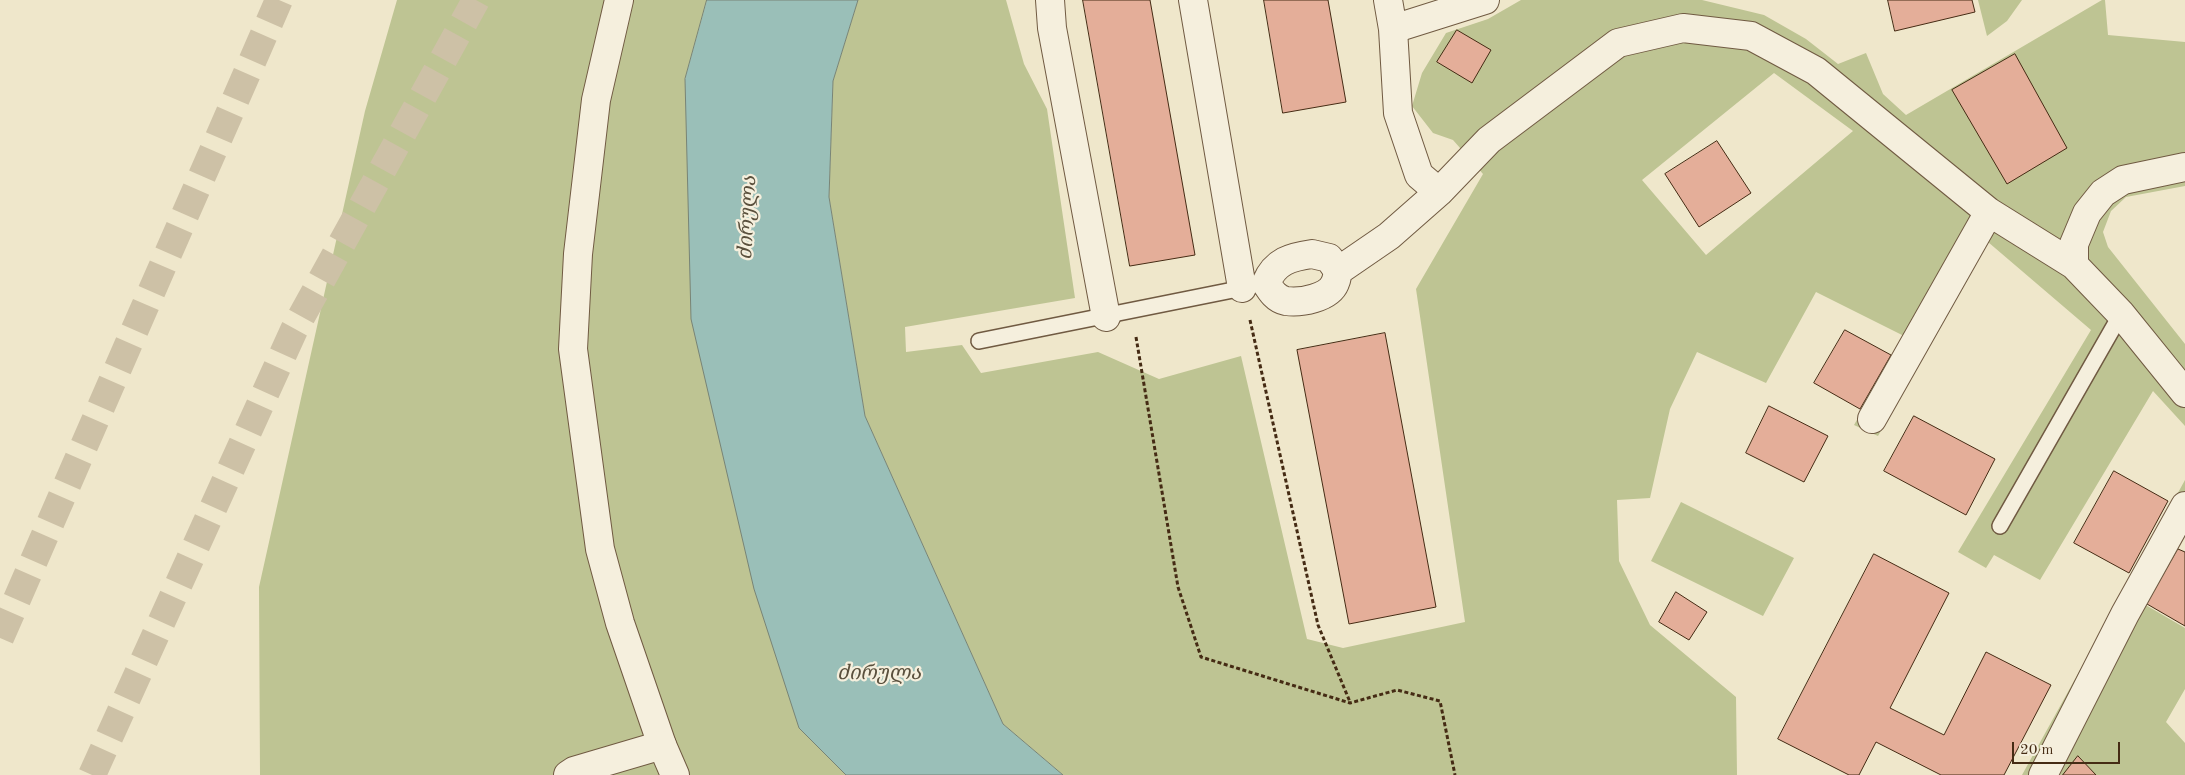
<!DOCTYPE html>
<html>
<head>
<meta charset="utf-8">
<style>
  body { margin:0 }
  #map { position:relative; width:2185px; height:775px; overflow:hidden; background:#efe7cb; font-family:"Old Standard TT",serif }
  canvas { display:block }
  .scale { position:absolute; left:2012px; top:742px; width:108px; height:22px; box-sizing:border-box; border:2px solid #452b14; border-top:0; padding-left:6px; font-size:15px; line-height:18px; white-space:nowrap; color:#452b14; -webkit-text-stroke:4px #f5efdd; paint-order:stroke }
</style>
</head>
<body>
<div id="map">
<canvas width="2185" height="775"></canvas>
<div class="scale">20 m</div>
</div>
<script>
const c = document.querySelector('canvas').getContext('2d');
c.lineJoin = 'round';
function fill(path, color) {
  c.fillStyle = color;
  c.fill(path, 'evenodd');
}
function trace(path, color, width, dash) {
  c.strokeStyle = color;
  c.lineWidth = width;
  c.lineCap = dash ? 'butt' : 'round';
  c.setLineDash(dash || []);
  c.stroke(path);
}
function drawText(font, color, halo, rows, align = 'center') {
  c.font = font + ' "Old Standard TT","Noto Serif Georgian",serif';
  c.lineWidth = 4.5;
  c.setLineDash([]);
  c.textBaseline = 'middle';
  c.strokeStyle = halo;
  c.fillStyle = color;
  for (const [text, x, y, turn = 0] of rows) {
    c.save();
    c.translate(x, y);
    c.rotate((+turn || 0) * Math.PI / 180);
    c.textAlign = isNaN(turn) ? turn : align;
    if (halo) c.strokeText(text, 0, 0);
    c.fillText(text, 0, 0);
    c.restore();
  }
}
const green = new Path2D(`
  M 397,0 L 707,0 L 685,79 L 799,728 L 846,775 L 260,775 L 259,587 L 365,111 Z
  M 858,0 L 1006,0 L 1024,64 L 1047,109 L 1075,298 L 905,327 L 906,352 L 962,345 L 981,373 L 1098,352 L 1159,379 L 1241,356 L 1307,639 L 1343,648 L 1465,622 L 1416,289 L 1483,174 L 1453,140 L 1433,133 L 1412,106 L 1422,73 L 1446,33 L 1488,19 L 1521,0 L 1702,0 L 1764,15 L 1806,39 L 1838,64 L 1866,53 L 1883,94 L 1906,115 L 2102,0 L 2105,0 L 2108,35 L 2185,42 L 2185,186 L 2126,197 L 2111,211 L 2103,232 L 2108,247 L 2185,344 L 2185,426 L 2153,391 L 2040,580 L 1994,555 L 1986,568 L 1958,552 L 2091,330 L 1988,242 L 1878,436 L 1854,425 L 1904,336 L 1816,292 L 1766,383 L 1697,352 L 1670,409 L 1650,498 L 1617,500 L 1619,561 L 1650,625 L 1736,697 L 1737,775 L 1063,775 L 1003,724 L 865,416 L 829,197 L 833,81 ZM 1774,73 L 1853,131 L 1706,255 L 1642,180 Z
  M 1978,0 L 2022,0 L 2007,21 L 1987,36 Z
  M 2185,480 L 2185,528 L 2144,604 L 2185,628 L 2185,689 L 2166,722 L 2185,743 L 2185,775 L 2096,775 L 2078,756 L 2067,775 L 2022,775 Z
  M 1681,502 L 1794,558 L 1763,616 L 1651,561 Z`);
const water = new Path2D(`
  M 707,0 L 858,0 L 833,81 L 829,197 L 865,416 L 1003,724 L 1063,775 L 846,775 L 799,728 L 754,589 L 691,319 L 685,79 Z`);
const building = new Path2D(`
  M 1083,0 L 1150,0 L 1195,255 L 1130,266 Z
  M 1264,0 L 1328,0 L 1346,102 L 1283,113 Z
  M 1888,0 L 1972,0 L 1975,12 L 1895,31 Z
  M 1457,30 L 1491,50 L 1472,83 L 1437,62 Z
  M 2015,54 L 2067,148 L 2007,184 L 1952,90 Z
  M 1717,141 L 1751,193 L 1699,227 L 1665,174 Z
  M 1845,330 L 1891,355 L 1860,409 L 1814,383 Z
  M 1385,333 L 1436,607 L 1349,624 L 1297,350 Z
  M 1769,406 L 1828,436 L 1804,482 L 1746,453 Z
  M 1914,416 L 1995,459 L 1966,515 L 1884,471 Z
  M 2114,471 L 2168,501 L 2129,573 L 2074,543 Z
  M 2178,549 L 2185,552 L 2185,626 L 2147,604 Z
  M 1874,554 L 1949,593 L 1890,708 L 1944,735 L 1986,652 L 2051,685 L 2004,775 L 1941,775 L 1876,742 L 1859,775 L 1849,775 L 1778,739 Z
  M 1676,592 L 1707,612 L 1689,640 L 1659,622 Z
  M 2078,756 L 2096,775 L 2063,775 Z`);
const motorwayTunnel = new Path2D(`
  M 0,638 L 279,0
  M 92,775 L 294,330 L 476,0`);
const path = new Path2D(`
  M 1250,320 L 1318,625 L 1350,702
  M 1136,337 L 1178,587 L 1201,657 L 1350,703 L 1397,690 L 1440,701 L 1455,775`);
const service = new Path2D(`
  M 979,341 L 1248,287
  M 2000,526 L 2121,314`);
const minor = new Path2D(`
  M 619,0 L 596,100 L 578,254 L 573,349 L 600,549 L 620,623 L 662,745
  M 1050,0 L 1052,28 L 1106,317
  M 1193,0 L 1242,288
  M 1388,0 L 1393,29
  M 1439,192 L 1419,175 L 1398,113 L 1393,29 L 1485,0
  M 1312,254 L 1329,258 L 1338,271 C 1337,275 1337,279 1335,283 C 1329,298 1301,303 1286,301 C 1276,299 1271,291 1266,283 C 1275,261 1291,257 1312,254 Z
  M 2074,265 L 2074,244 L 2087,213 L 2103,193 L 2123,180 L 2185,167
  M 1338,271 L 1389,236 L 1439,192 L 1489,140 L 1618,43 L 1683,28 L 1751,36 L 1816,71 L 1989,212 L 2074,265 L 2121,314 L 2185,393
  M 1872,419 L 1989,212
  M 2043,775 L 2125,614 L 2185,506`);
const tertiary = new Path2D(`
  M 568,775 L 574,771 L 662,745 L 675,775`);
const waterNames = [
  ["ძირულა",748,218,-87],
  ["ძირულა",879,674]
];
fill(green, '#bec493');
fill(water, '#9abfb8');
trace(water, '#788476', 1);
fill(building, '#e4ae99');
trace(building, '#452b14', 1);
trace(motorwayTunnel, '#cdc1a6', 28, [28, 14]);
trace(service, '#705a42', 18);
trace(minor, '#705a42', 30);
trace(tertiary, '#705a42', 30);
trace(path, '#452b14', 3, [4, 2.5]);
trace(service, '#f5efdd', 15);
trace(minor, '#f5efdd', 28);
trace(tertiary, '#f5efdd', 28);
drawText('italic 20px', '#5a503d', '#f5efdd', waterNames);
</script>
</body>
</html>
